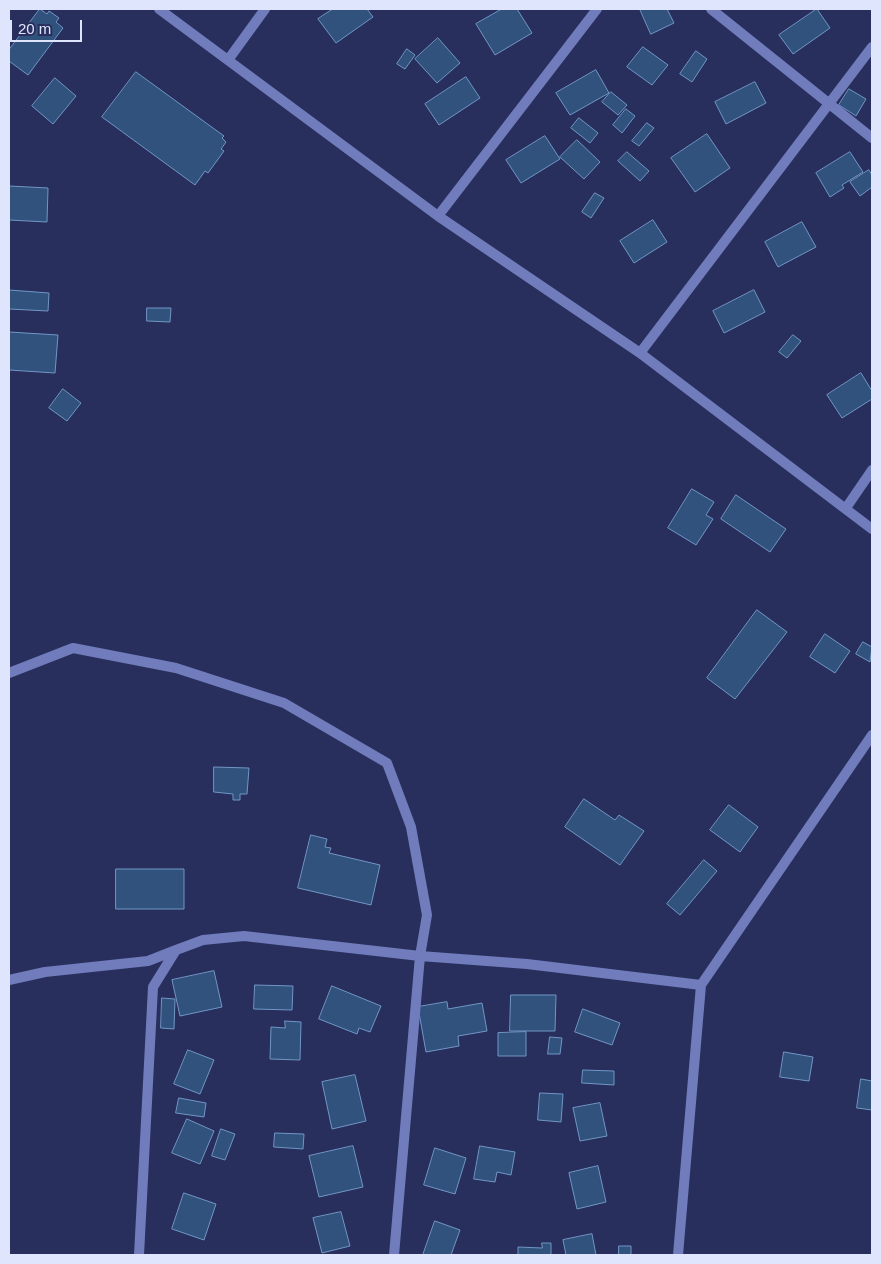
<!DOCTYPE html>
<html>
<head>
<meta charset="utf-8">
<style>
  body { margin:0 }
  #map { position:relative; width:881px; height:1264px; overflow:hidden; background:#292f5d; font-family:Arial,sans-serif }
  canvas { display:block }
  .frame { position:absolute; inset:0; border:10px solid #dfe5fd; pointer-events:none }
  .scale { position:absolute; left:10px; top:20px; width:72px; height:22px; box-sizing:border-box; border:2px solid #dfe5fd; border-top:0; padding-left:6px; font-size:15px; line-height:18px; white-space:nowrap; color:#dfe5fd; -webkit-text-stroke:4px #292f5d; paint-order:stroke }
</style>
</head>
<body>
<div id="map">
<canvas width="881" height="1264"></canvas>
<div class="frame"></div>
<div class="scale">20 m</div>
</div>
<script>
const c = document.querySelector('canvas').getContext('2d');
c.lineJoin = 'round';
function fill(path, color) {
  c.fillStyle = color;
  c.fill(path, 'evenodd');
}
function trace(path, color, width, dash) {
  c.strokeStyle = color;
  c.lineWidth = width;
  c.lineCap = dash ? 'butt' : 'round';
  c.setLineDash(dash || []);
  c.stroke(path);
}
const building = new Path2D(`
  M 40,9 L 47,14 L 49,11 L 59,18 L 56,22 L 63,28 L 28,75 L 9,61 L 9,50 Z
  M 333,9 L 367,9 L 373,17 L 336,43 L 318,19 Z
  M 502,9 L 517,9 L 532,33 L 495,55 L 476,24 Z
  M 640,9 L 667,9 L 674,23 L 651,34 Z
  M 817,9 L 830,28 L 793,54 L 779,35 Z
  M 438,38 L 460,63 L 437,83 L 415,59 Z
  M 643,47 L 668,65 L 652,85 L 627,67 Z
  M 407,49 L 415,55 L 405,69 L 397,64 Z
  M 696,51 L 707,59 L 692,82 L 680,74 Z
  M 596,70 L 609,93 L 570,115 L 556,93 Z
  M 136,72 L 224,136 L 222,138 L 226,142 L 221,149 L 224,151 L 208,173 L 205,171 L 195,185 L 102,117 Z
  M 466,77 L 480,98 L 439,125 L 425,104 Z
  M 55,78 L 76,96 L 53,124 L 32,106 Z
  M 755,82 L 766,103 L 726,124 L 715,102 Z
  M 849,89 L 866,99 L 856,116 L 839,105 Z
  M 611,92 L 627,105 L 618,115 L 602,102 Z
  M 626,109 L 635,116 L 622,133 L 613,125 Z
  M 579,118 L 598,133 L 590,143 L 571,128 Z
  M 647,123 L 654,128 L 639,146 L 632,141 Z
  M 707,134 L 730,168 L 695,192 L 671,158 Z
  M 545,136 L 560,159 L 521,183 L 506,160 Z
  M 577,140 L 600,162 L 584,179 L 560,157 Z
  M 627,152 L 649,171 L 640,181 L 618,161 Z
  M 850,152 L 863,172 L 842,185 L 844,188 L 830,197 L 816,173 Z
  M 869,170 L 872,175 L 872,187 L 860,196 L 850,182 Z
  M 9,186 L 48,188 L 47,222 L 9,220 Z
  M 595,193 L 604,198 L 591,218 L 582,212 Z
  M 653,220 L 667,242 L 634,263 L 620,241 Z
  M 802,222 L 816,247 L 778,267 L 765,242 Z
  M 9,290 L 49,293 L 48,311 L 9,309 Z
  M 754,290 L 765,312 L 724,333 L 713,311 Z
  M 147,308 L 171,308 L 170,322 L 147,321 Z
  M 9,332 L 58,335 L 55,373 L 9,370 Z
  M 793,335 L 801,341 L 787,358 L 779,352 Z
  M 861,373 L 872,391 L 872,399 L 842,418 L 827,395 Z
  M 63,389 L 81,403 L 67,421 L 49,408 Z
  M 692,489 L 714,502 L 706,515 L 713,519 L 696,545 L 668,528 Z
  M 736,495 L 786,529 L 770,552 L 721,519 Z
  M 757,610 L 787,632 L 735,699 L 707,678 Z
  M 825,634 L 850,651 L 835,673 L 810,657 Z
  M 863,642 L 872,647 L 870,662 L 856,654 Z
  M 214,767 L 249,768 L 247,794 L 240,794 L 240,800 L 233,800 L 233,794 L 214,792 Z
  M 584,799 L 615,820 L 619,815 L 644,831 L 620,865 L 565,827 Z
  M 729,805 L 758,827 L 740,852 L 710,830 Z
  M 311,835 L 327,839 L 325,847 L 331,848 L 329,853 L 380,865 L 371,905 L 298,888 Z
  M 704,860 L 717,871 L 680,915 L 667,904 Z
  M 116,869 L 184,869 L 184,909 L 116,909 Z
  M 214,971 L 222,1007 L 180,1016 L 172,980 Z
  M 255,985 L 293,986 L 292,1010 L 254,1009 Z
  M 332,986 L 381,1006 L 370,1032 L 359,1028 L 357,1034 L 319,1019 Z
  M 511,995 L 556,995 L 555,1031 L 510,1031 Z
  M 162,998 L 175,999 L 174,1029 L 161,1028 Z
  M 447,1002 L 448,1009 L 482,1003 L 487,1031 L 458,1036 L 459,1046 L 426,1052 L 418,1007 Z
  M 583,1009 L 620,1023 L 612,1045 L 575,1032 Z
  M 285,1021 L 301,1022 L 300,1060 L 270,1059 L 271,1027 L 285,1028 Z
  M 526,1032 L 526,1056 L 498,1056 L 498,1033 Z
  M 550,1037 L 562,1038 L 560,1054 L 548,1054 Z
  M 188,1050 L 214,1060 L 200,1094 L 174,1084 Z
  M 784,1052 L 813,1057 L 809,1081 L 780,1077 Z
  M 583,1070 L 614,1071 L 614,1085 L 582,1083 Z
  M 355,1075 L 366,1121 L 332,1129 L 322,1082 Z
  M 861,1079 L 872,1081 L 872,1110 L 857,1108 Z
  M 540,1093 L 563,1094 L 561,1122 L 538,1120 Z
  M 179,1098 L 206,1103 L 204,1117 L 176,1113 Z
  M 600,1103 L 607,1136 L 580,1141 L 573,1108 Z
  M 187,1119 L 214,1131 L 200,1164 L 172,1153 Z
  M 221,1129 L 235,1134 L 225,1160 L 212,1156 Z
  M 275,1133 L 304,1134 L 303,1149 L 274,1147 Z
  M 353,1146 L 363,1187 L 319,1197 L 309,1156 Z
  M 480,1146 L 515,1152 L 511,1175 L 497,1172 L 495,1182 L 474,1179 Z
  M 435,1148 L 466,1158 L 455,1194 L 424,1185 Z
  M 598,1166 L 606,1202 L 577,1209 L 569,1173 Z
  M 184,1193 L 216,1204 L 204,1240 L 172,1229 Z
  M 341,1212 L 350,1246 L 322,1253 L 313,1218 Z
  M 435,1221 L 460,1230 L 451,1255 L 423,1255 Z
  M 592,1234 L 596,1255 L 566,1255 L 563,1240 Z
  M 542,1243 L 551,1243 L 551,1255 L 518,1255 L 518,1247 L 542,1248 Z
  M 619,1246 L 631,1246 L 631,1255 L 619,1255 Z`);
const minor = new Path2D(`
  M 159,9 L 438,216 L 640,353 L 872,529
  M 711,9 L 872,138
  M 228,60 L 265,9
  M 438,216 L 597,9
  M 640,353 L 872,47
  M 846,508 L 872,470
  M 9,673 L 73,648 L 176,668 L 284,703 L 387,763 L 411,827 L 427,915 L 420,956 L 244,936 L 203,940 L 176,950 L 153,987 L 139,1255
  M 9,980 L 45,972 L 148,961 L 176,950
  M 394,1255 L 420,956 L 527,964 L 701,985
  M 678,1255 L 701,985 L 872,735`);
fill(building, '#31527d');
trace(building, '#7196c5', 1);
trace(minor, '#707cbb', 10);
</script>
</body>
</html>
